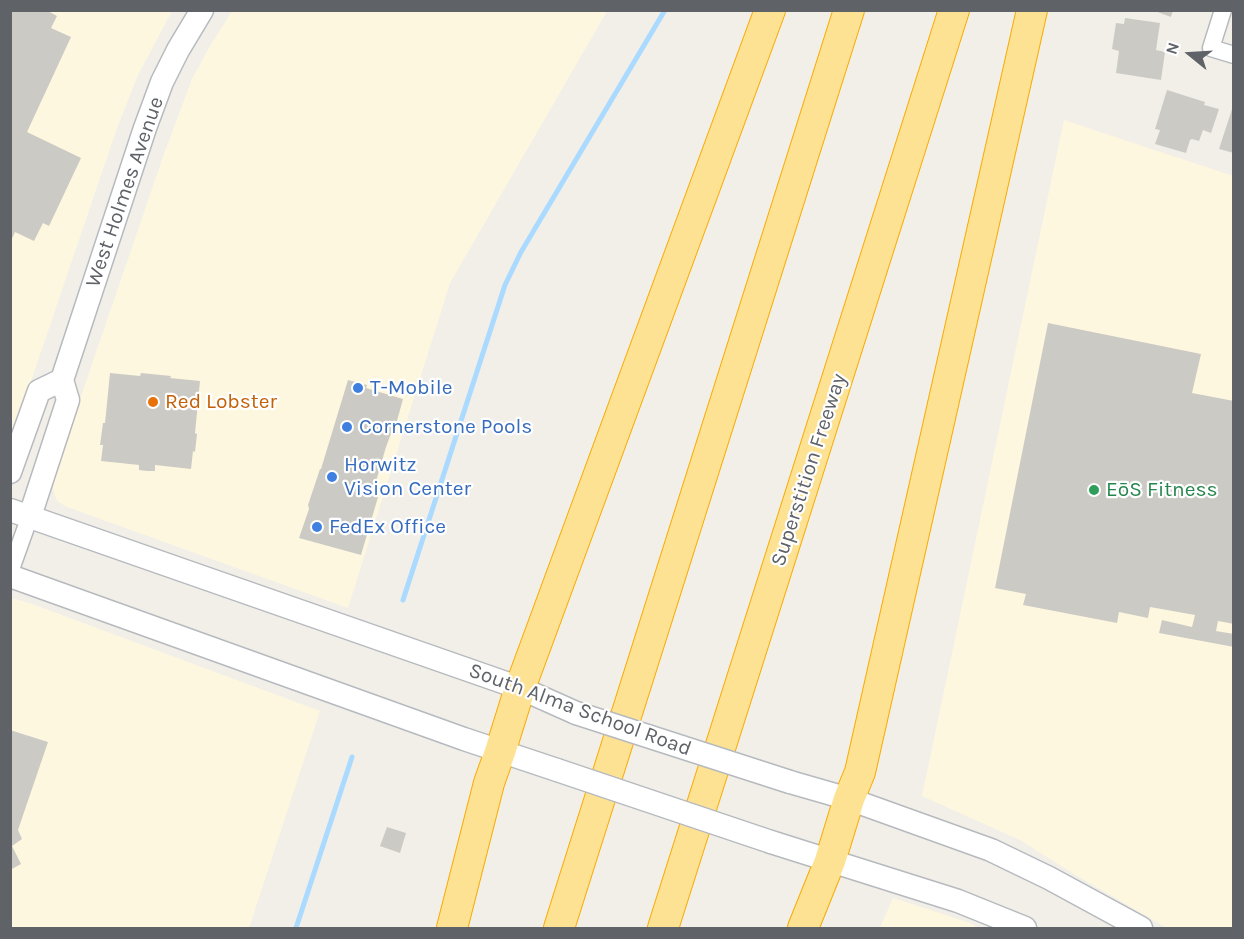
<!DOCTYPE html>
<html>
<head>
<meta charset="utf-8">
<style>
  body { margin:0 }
  #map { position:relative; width:1244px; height:939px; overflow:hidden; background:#f1efe8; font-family:Karla,sans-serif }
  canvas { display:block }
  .frame { position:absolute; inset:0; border:12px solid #5f6368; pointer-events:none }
  .north { position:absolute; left:1160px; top:24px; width:60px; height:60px; -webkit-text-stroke:4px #fff; paint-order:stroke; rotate:288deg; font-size:16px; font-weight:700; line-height:24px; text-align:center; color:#5f6368 }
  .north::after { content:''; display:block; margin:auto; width:21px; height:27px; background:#5f6368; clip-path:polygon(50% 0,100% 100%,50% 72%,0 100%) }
</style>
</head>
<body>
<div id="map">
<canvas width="1244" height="939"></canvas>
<div class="frame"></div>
<div class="north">N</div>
</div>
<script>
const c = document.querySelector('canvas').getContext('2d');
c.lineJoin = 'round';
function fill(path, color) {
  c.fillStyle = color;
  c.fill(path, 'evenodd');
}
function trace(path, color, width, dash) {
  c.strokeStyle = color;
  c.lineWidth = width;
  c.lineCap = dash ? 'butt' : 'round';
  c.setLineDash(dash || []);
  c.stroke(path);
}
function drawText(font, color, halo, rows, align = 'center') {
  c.font = font + ' Karla,sans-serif';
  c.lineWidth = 4.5;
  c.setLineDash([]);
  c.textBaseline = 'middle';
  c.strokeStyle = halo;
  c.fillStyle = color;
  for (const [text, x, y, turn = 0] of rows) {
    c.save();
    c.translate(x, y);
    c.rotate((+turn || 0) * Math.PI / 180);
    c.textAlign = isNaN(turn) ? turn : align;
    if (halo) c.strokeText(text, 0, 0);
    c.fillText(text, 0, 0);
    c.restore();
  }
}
const commercial = new Path2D(`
  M 11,11 L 172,11 L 138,75 L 117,128 L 11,440 Z
  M 232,11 L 607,11 L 450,283 L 348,608 L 67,507 L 57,501 L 52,486 L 54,475 L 164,154 L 192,79 L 210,46 Z
  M 1064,120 L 1233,176 L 1233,928 L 1167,928 L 1074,874 L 1020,840 L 922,796 Z
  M 11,598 L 32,604 L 320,711 L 249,928 L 11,928 Z
  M 893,898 L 970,923 L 978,928 L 880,928 Z`);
const stream = new Path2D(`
  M 403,600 L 505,285 L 521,252 L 665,10
  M 296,928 L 352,757`);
const building = new Path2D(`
  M 10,10 L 46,10 L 57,16 L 51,28 L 71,37 L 27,132 L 81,158 L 49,226 L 43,223 L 34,241 L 15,232 L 10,243 Z
  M 1152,10 L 1173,10 L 1171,17 Z
  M 1125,18 L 1160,23 L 1156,50 L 1165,52 L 1161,80 L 1116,73 L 1119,51 L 1112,49 L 1116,23 L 1124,24 Z
  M 1167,90 L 1205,102 L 1204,105 L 1219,109 L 1211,133 L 1203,130 L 1199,141 L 1192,139 L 1190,140 L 1186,153 L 1155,144 L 1160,130 L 1155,129 Z
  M 1233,106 L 1234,106 L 1234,153 L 1219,149 Z
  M 1048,323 L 1201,354 L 1192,393 L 1234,401 L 1234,624 L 1218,621 L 1216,631 L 1234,634 L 1234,647 L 1159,633 L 1162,620 L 1192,627 L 1195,615 L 1150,607 L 1148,618 L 1119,612 L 1117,623 L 1023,605 L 1026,594 L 995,588 Z
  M 110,373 L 140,376 L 141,373 L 171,376 L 170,378 L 200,381 L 195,433 L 197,434 L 195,452 L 193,451 L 191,469 L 155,465 L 155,471 L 147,471 L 139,470 L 139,465 L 101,461 L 103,445 L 100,445 L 103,423 L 105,423 Z
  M 348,380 L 367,385 L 366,388 L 403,399 L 395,428 L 393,428 L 386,447 L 375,485 L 381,487 L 361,555 L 299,538 L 309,509 L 308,505 L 320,469 L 321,469 Z
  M 10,730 L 48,742 L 18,830 L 22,839 L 12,846 L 21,864 L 10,870 Z
  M 387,827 L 406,833 L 400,853 L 380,846 Z`);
const street = new Path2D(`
  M 1223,10 L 1211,48 L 1234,55
  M 10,572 L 30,516`);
const secondary = new Path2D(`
  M 10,472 L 39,391 L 62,380
  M 10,510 L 520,688 L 576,713
  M 30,516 L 68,400 L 62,380 L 145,128 L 162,82 L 178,50 L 202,10
  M 10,576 L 464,739 L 557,770
  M 790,782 L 849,799 L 991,850 L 1049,878 L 1141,928
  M 771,842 L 958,901 L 1025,928`);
const highway = new Path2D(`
  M 452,928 L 489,783 L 500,752 L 520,688 L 770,10
  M 559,928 L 849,10
  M 663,928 L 954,10
  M 803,928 L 830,861 L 849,799 L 860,772 L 1032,10`);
const secondaryBridge = new Path2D(`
  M 576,713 L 790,782
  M 557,770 L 771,842`);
const markers = [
  [358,388,6,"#3f7fe0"],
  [153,402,6,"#e8710a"],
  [347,427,6,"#3f7fe0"],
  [332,477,6,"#3f7fe0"],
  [1094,490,6,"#2e9e5b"],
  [317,527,6,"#3f7fe0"]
];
const streetNames = [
  ["West Holmes Avenue",125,192,-71],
  ["Superstition Freeway",809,470,-72],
  ["South Alma School Road",580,710,20]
];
const shopNames = [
  ["T-Mobile",370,388],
  ["Cornerstone Pools",359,427],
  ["Horwitz",344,465],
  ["Vision Center",344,489],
  ["FedEx Office",329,527]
];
const foodNames = [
  ["Red Lobster",165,402]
];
const leisureNames = [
  ["EōS Fitness",1106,490]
];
fill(commercial, '#fef7e0');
trace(stream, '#aadaff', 5);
fill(building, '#cccac5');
trace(street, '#b5b8bc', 19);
trace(secondary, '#b6babf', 25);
trace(highway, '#f9ab00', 32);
trace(street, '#fff', 16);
trace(secondary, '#fff', 22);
trace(highway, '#fde293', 30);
trace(secondaryBridge, '#b6babf', 25, []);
trace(secondaryBridge, '#fff', 22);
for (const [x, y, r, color] of markers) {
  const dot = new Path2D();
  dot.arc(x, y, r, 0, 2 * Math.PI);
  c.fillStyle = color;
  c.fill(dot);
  trace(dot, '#fff', 2);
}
drawText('21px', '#5f6368', '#fff', streetNames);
drawText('21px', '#366cbe', '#fff', shopNames, 'left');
drawText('21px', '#c56008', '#fff', foodNames, 'left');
drawText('21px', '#27864d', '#fff', leisureNames, 'left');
</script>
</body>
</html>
